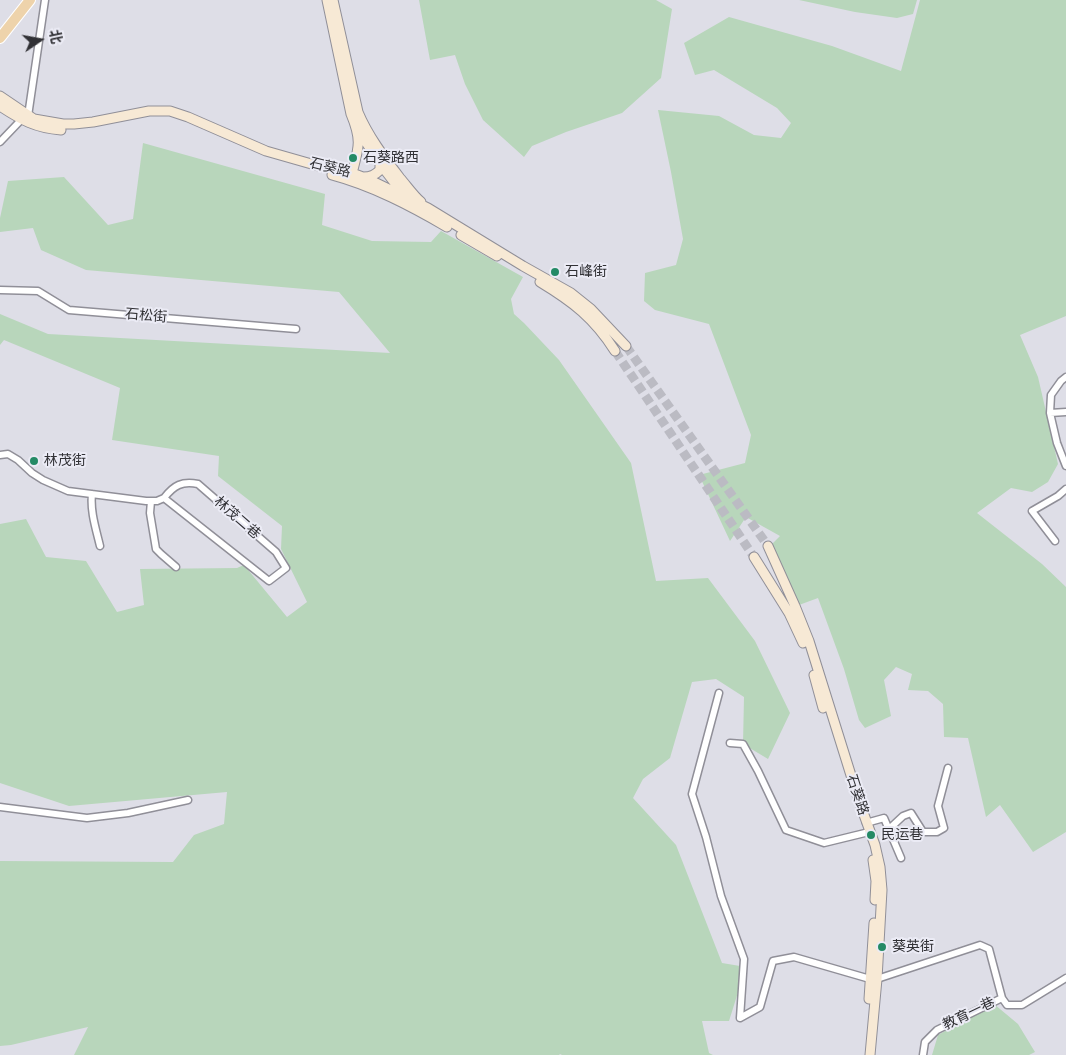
<!DOCTYPE html>
<html>
<head>
<meta charset="utf-8">
<style>
  body { margin:0 }
  #map { position:relative; width:1066px; height:1055px; overflow:hidden; background:#dedee7; font-family:"Fira Sans Condensed","Noto Sans SC",sans-serif }
  canvas { display:block }
  .north { position:absolute; left:15px; top:15px; width:50px; height:50px; -webkit-text-stroke:4px #ebebf5; paint-order:stroke; rotate:78deg; font-size:14px; font-weight:700; line-height:20px; text-align:center; color:#313135 }
  .north::after { content:''; display:block; margin:auto; width:18px; height:22px; background:#313135; clip-path:polygon(50% 0,100% 100%,50% 72%,0 100%) }
</style>
</head>
<body>
<div id="map">
<canvas width="1066" height="1055"></canvas>
<div class="north">北</div>
</div>
<script>
const c = document.querySelector('canvas').getContext('2d');
c.lineJoin = 'round';
function fill(path, color) {
  c.fillStyle = color;
  c.fill(path, 'evenodd');
}
function trace(path, color, width, dash) {
  c.strokeStyle = color;
  c.lineWidth = width;
  c.lineCap = dash ? 'butt' : 'round';
  c.setLineDash(dash || []);
  c.stroke(path);
}
function drawText(font, color, halo, rows, align = 'center') {
  c.font = font + ' "Fira Sans Condensed","Noto Sans SC",sans-serif';
  c.lineWidth = 4;
  c.setLineDash([]);
  c.textBaseline = 'middle';
  c.strokeStyle = halo;
  c.fillStyle = color;
  for (const [text, x, y, turn = 0] of rows) {
    c.save();
    c.translate(x, y);
    c.rotate((+turn || 0) * Math.PI / 180);
    c.textAlign = isNaN(turn) ? turn : align;
    if (halo) c.strokeText(text, 0, 0);
    c.fillText(text, 0, 0);
    c.restore();
  }
}
const green = new Path2D(`
  M 419,0 L 656,0 L 672,9 L 661,78 L 622,113 L 566,132 L 532,146 L 524,157 L 483,120 L 465,84 L 455,55 L 430,60 Z
  M 799,0 L 917,0 L 913,14 L 897,18 L 855,12 Z
  M 920,0 L 1066,0 L 1066,316 L 1020,335 L 1038,377 L 1058,464 L 1048,482 L 1032,492 L 1011,488 L 977,513 L 1042,564 L 1066,587 L 1066,832 L 1033,852 L 1000,805 L 986,817 L 968,738 L 944,737 L 943,704 L 928,691 L 908,690 L 912,674 L 896,667 L 884,680 L 891,716 L 865,728 L 859,720 L 844,669 L 818,598 L 799,605 L 771,545 L 780,536 L 746,517 L 730,541 L 699,475 L 745,463 L 751,435 L 709,324 L 655,310 L 644,301 L 645,273 L 676,265 L 683,239 L 671,172 L 658,110 L 719,116 L 754,135 L 781,138 L 791,123 L 777,108 L 714,70 L 695,75 L 684,43 L 729,17 L 832,46 L 901,71 Z
  M 143,143 L 325,194 L 322,225 L 372,241 L 431,242 L 441,231 L 523,277 L 511,299 L 514,314 L 524,323 L 559,360 L 631,463 L 656,581 L 708,578 L 755,641 L 790,713 L 768,759 L 743,744 L 744,697 L 716,679 L 692,682 L 670,758 L 643,779 L 633,798 L 676,845 L 722,963 L 746,967 L 729,1021 L 702,1021 L 709,1053 L 713,1055 L 562,1055 L 560,1054 L 559,1055 L 74,1055 L 88,1027 L 11,1045 L 0,1046 L 0,861 L 173,862 L 194,835 L 224,824 L 227,792 L 69,806 L 0,783 L 0,524 L 26,519 L 46,557 L 86,561 L 117,612 L 144,605 L 140,569 L 237,568 L 244,565 L 287,617 L 307,602 L 281,549 L 282,526 L 218,476 L 219,456 L 112,440 L 120,388 L 4,340 L 0,345 L 0,314 L 48,334 L 390,353 L 339,292 L 86,270 L 41,250 L 33,228 L 0,232 L 0,218 L 8,181 L 64,177 L 108,225 L 133,219 Z
  M 994,1004 L 1018,1024 L 1035,1052 L 1029,1055 L 932,1055 L 938,1035 Z`);
const secondaryTunnel = new Path2D(`
  M 626,346 L 768,546
  M 615,351 L 754,557`);
const minor = new Path2D(`
  M 0,142 L 21,120 L 28,116 L 45,0
  M 0,290 L 38,291 L 69,310 L 296,329
  M 1066,377 L 1061,381 L 1051,395 L 1050,413 L 1057,443 L 1066,466
  M 1050,413 L 1066,412
  M 0,455 L 8,454 L 18,460 L 32,473 L 43,480 L 68,491 L 146,501 L 157,501 L 164,498 L 269,581 L 286,568 L 276,552 L 198,484 C 182,481 174,485 164,498
  M 92,494 C 90,511 96,529 100,546
  M 151,501 L 150,513 L 156,549 L 161,554 L 176,567
  M 1055,541 L 1032,511 L 1058,496 L 1066,489
  M 719,693 L 692,794 L 706,837 L 721,896 L 744,959 L 740,1018 L 760,1007 L 773,961 L 794,957 L 870,979 L 877,979 L 980,945 L 989,949 L 1002,998 L 1007,1005 L 1022,1005 L 1066,978
  M 730,743 L 743,744 L 758,771 L 786,830 L 824,843 L 869,832
  M 0,807 L 87,818 L 128,813 L 188,800
  M 866,823 L 884,818 L 901,858
  M 888,830 L 903,816 L 911,813 L 923,832 L 937,832 L 944,828 L 938,806 L 948,768
  M 923,1055 L 925,1042 L 937,1030 L 1002,998`);
const secondary = new Path2D(`
  M 327,0 L 351,114 C 363,143 358,149 351,177
  M 333,0 L 358,112 C 368,136 384,157 400,178 C 407,186 413,195 421,202
  M 0,96 L 34,119 L 63,124 L 74,124 L 93,122 L 149,111 L 170,111 L 188,117 L 266,151 L 315,165 L 352,173 L 368,179 L 428,208 L 523,266 L 571,293 L 591,309 L 626,346
  M 0,106 C 21,120 36,128 61,130
  M 359,132 L 384,169 L 404,195
  M 332,175 C 373,186 411,206 447,227
  M 363,177 C 371,177 375,175 380,170 L 380,163
  M 461,235 L 497,256
  M 540,282 C 573,302 594,318 615,351
  M 768,546 L 795,606 L 809,641 L 859,801 L 875,845 L 880,867 L 882,890 L 877,979 L 870,1055
  M 754,557 L 789,613 L 803,643
  M 814,675 L 823,708
  M 873,860 L 876,881 L 875,900
  M 869,999 L 874,923`);
const primary = new Path2D(`
  M 0,38 L 30,0`);
const markers = [
  [353,158,5,"#248a65"],
  [555,272,5,"#248a65"],
  [34,461,5,"#248a65"],
  [871,835,5,"#248a65"],
  [882,947,5,"#248a65"]
];
const poiNames = [
  ["石葵路西",363,158],
  ["石峰街",565,272],
  ["林茂街",44,461],
  ["民运巷",881,835],
  ["葵英街",892,947]
];
const streetNames = [
  ["石葵路",330,168,14],
  ["石松街",146,316,5],
  ["林茂二巷",237,518,41],
  ["石葵路",857,795,72],
  ["教育一巷",969,1014,-26]
];
fill(green, '#b8d6bb');
trace(secondaryTunnel, '#bbbbc3', 9, [9, 4.5]);
trace(minor, '#908f98', 9);
trace(secondary, '#908f98', 11);
trace(primary, '#fff', 12);
trace(minor, '#fff', 6);
trace(secondary, '#f7e9d5', 9);
trace(primary, '#eed3ab', 10);
for (const [x, y, r, color] of markers) {
  const dot = new Path2D();
  dot.arc(x, y, r, 0, 2 * Math.PI);
  c.fillStyle = color;
  c.fill(dot);
  trace(dot, '#ebebf5', 2);
}
drawText('14px', '#313135', '#ebebf5', poiNames, 'left');
drawText('14px', '#313135', '#ebebf5', streetNames);
</script>
</body>
</html>
